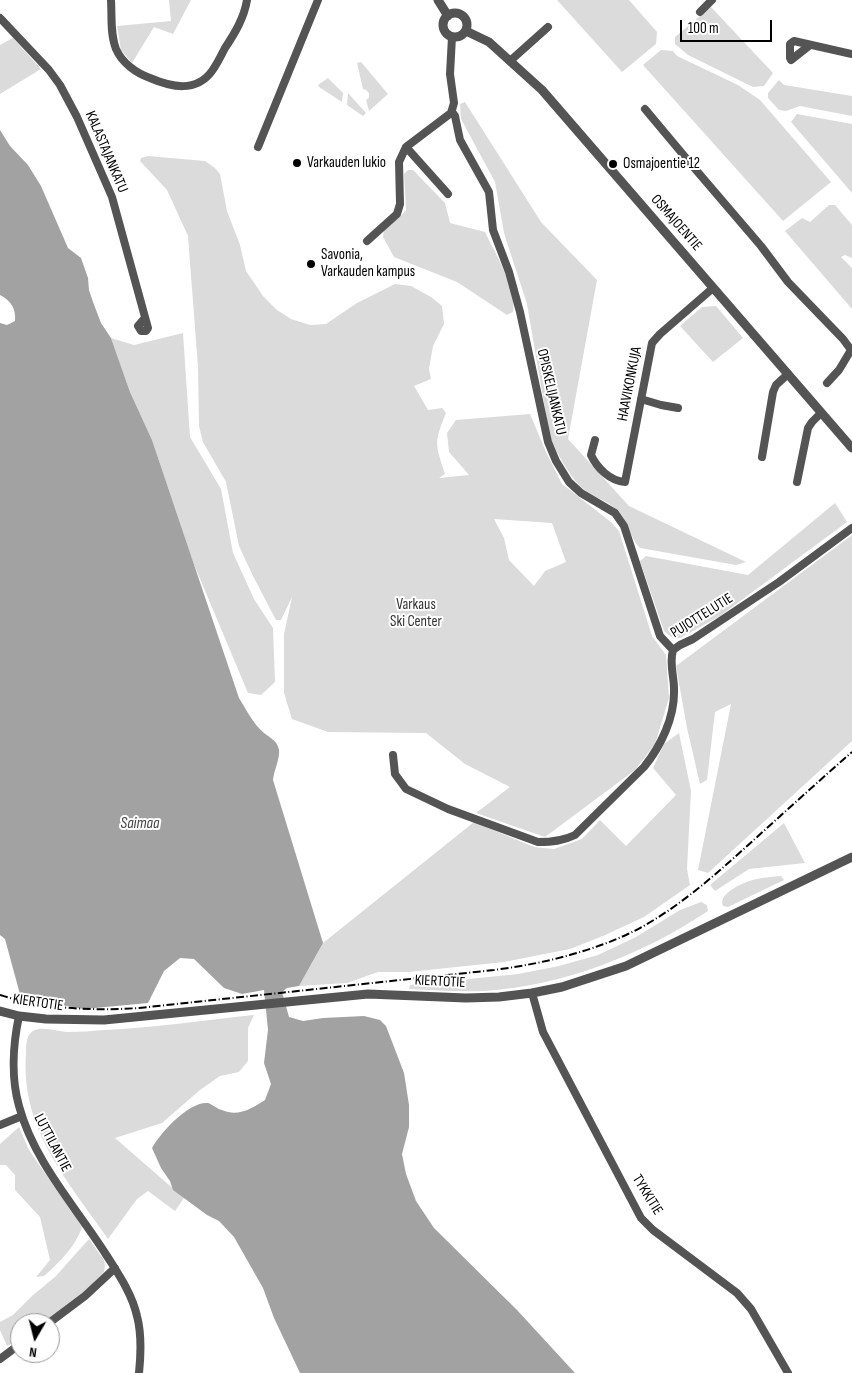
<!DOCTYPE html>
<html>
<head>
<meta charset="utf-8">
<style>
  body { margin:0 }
  #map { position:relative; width:852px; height:1373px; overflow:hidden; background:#fff; font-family:"Sofia Sans Condensed",sans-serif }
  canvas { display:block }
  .north { position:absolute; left:10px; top:1313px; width:50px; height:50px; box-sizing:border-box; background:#fff; border:1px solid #999; border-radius:50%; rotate:188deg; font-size:14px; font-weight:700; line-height:20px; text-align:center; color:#000 }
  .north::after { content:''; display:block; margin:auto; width:18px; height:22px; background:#000; clip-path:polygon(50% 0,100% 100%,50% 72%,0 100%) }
  .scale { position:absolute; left:680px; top:20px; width:92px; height:22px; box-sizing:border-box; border:2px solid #000; border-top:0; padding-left:6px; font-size:15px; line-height:18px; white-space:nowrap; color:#000; -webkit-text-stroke:4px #fff; paint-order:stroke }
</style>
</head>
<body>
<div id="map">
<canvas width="852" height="1373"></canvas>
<div class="north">N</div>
<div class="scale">100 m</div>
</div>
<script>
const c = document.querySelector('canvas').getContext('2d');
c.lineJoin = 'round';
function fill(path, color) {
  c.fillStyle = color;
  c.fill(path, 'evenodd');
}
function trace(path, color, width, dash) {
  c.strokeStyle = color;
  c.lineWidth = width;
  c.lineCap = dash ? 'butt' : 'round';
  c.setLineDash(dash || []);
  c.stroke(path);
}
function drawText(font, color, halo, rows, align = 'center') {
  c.font = font + ' "Sofia Sans Condensed",sans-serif';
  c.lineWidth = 4;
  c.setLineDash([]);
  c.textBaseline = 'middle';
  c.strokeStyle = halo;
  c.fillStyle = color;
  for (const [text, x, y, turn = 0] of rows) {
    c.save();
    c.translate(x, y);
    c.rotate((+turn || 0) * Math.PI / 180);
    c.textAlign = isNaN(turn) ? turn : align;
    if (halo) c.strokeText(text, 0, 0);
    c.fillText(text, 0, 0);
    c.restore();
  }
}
const green = new Path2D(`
  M 169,0 L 191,0 L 173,34 L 154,27 L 132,63 L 121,50 L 117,26 L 171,21 Z
  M 557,0 L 629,0 L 657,32 L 656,44 L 622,72 Z
  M 711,7 L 773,73 L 764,86 L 753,87 L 688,55 L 675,44 L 675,37 Z
  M 13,38 L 41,69 L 0,94 L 0,45 Z
  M 661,50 L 673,51 L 677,56 L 738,85 L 760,100 L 831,182 L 783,221 L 643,65 Z
  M 361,62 L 388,94 L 369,111 L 366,100 L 369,98 L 369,93 L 366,90 L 363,89 L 357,63 Z
  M 328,78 L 343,93 L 342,102 L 319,87 L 318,85 Z
  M 779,80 L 784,85 L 852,96 L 852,116 L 800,106 L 786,111 L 779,110 L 768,98 L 768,93 Z
  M 348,93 L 366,113 L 363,116 L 347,105 Z
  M 465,102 L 541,222 L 597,280 L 568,439 L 629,506 L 746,562 L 736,565 L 640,548 C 629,537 629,521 618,511 C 607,500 590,496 579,485 C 567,472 558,454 550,438 L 527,304 L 504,233 L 495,182 L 461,119 L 460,104 Z
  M 797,114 L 852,124 L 852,193 L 791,122 Z
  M 148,156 L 205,161 L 215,168 L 220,174 L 227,211 L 240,245 L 246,271 L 263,296 L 277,310 L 291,319 L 310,325 L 326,324 L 357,303 L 395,284 L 411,286 L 431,297 L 442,306 L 444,324 L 433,346 L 429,369 L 431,379 L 414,386 L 428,410 L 442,408 L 446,413 C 434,443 435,443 445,474 L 439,478 L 469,475 L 449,452 L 447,433 L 456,420 L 530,414 L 546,452 L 562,484 L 611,522 L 619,531 L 652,636 L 666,655 L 669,698 L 655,744 L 635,770 L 545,837 L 476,813 L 510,787 L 465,764 L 426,733 L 328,732 L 292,719 L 284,693 L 284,634 L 292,597 L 281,620 L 276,620 L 253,576 L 239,546 L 226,482 L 203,442 L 199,426 L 198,367 L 188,236 L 167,190 L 140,161 L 141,158 ZM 494,519 L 552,523 L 566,562 L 545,571 L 534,586 L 509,560 L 504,538 Z
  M 408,170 L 413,170 L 445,203 L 450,223 L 485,232 C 494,251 518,291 513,312 L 507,315 L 457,282 L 394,257 L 383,237 L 384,230 L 401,216 L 406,210 L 404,174 Z
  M 829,205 L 835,205 L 852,225 L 852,258 L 845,255 L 841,257 L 852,268 L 852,309 L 785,231 L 802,218 L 810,222 Z
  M 716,306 L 743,338 L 713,362 L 680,326 L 702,307 Z
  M 183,333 L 190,437 L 221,489 L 233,553 L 254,599 L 273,628 L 275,682 L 261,695 L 248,693 L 193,562 L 152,440 L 130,392 L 111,338 L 134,345 Z
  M 835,503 L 847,522 L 720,616 L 680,638 L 674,639 L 664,631 L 640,561 L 646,556 L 748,575 Z
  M 852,535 L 852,741 L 708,873 L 698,870 L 731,704 L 715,712 L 707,780 L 700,784 L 687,728 L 676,666 Z
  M 679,733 L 691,791 L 687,869 L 690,885 L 644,917 L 603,936 L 570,949 L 504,962 L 409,972 L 378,972 L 347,983 L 299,986 L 323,943 L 474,822 L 534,847 L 554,849 L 582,839 L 600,820 L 626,846 L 676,795 L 653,768 L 664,744 Z
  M 784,823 L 805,863 L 749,869 L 715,891 L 710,885 Z
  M 781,876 L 784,880 L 728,907 L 723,906 C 717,893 746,881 757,879 C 765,877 773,877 781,876 Z
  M 701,902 L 707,905 L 708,911 C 642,955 565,985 485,991 C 460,992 434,990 409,989 L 410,985 L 518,974 L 559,966 L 598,955 L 636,937 L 680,910 Z
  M 254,1015 L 248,1028 L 248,1061 L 239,1072 L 220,1076 L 200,1090 L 162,1123 L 115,1138 L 184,1198 L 175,1211 L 148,1191 L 137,1199 L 108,1239 C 68,1181 20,1129 26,1053 C 26,1046 26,1033 35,1030 C 45,1026 59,1032 69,1032 C 80,1032 92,1031 103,1030 C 153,1028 204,1020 254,1015 Z
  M 19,1127 L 29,1150 L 82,1227 C 76,1246 59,1263 44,1276 L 36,1277 L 50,1260 L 40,1217 L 15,1190 L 15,1175 L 6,1165 L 0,1165 L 0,1144 Z
  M 89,1239 L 104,1260 L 105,1266 L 104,1272 L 84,1293 L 44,1323 L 20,1323 L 20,1339 L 7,1346 L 0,1330 L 0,1322 L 13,1315 L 33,1295 L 55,1277 Z`);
const water = new Path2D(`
  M 0,130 L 10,146 L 28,165 L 41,186 L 68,248 L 81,258 L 88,278 L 89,290 L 93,302 L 101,323 L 111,338 L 130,392 L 152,440 L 239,698 C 246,709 253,724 264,733 C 270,738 277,740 279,750 C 280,759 274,770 273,780 L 323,943 L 299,986 L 287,988 L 282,992 L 289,1017 L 303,1021 L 323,1018 L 364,1016 L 380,1020 L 386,1026 L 404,1073 L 409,1105 L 409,1127 L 402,1154 L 406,1174 L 416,1201 L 434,1228 L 517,1310 L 575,1373 L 300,1373 L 274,1318 L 263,1288 L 234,1237 L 219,1221 L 207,1215 L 173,1190 L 170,1181 L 161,1168 L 152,1148 C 160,1133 189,1101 208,1103 C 212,1104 217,1109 222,1110 C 238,1117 251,1109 265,1100 L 271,1084 L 264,1063 L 268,1030 L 264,990 L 242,994 L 224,988 L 194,959 L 180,958 L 164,971 L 148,1003 L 84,1009 L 21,998 L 5,939 L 0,935 L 0,323 L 7,325 L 15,321 C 16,308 11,301 0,295 Z`);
const minor = new Path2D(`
  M 111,0 C 112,16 110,34 116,49 C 122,63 136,73 150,78 C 171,87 196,93 212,71 C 217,64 221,56 225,48 C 235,33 244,18 247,0
  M 700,12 L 712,0
  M 0,18 L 49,70 L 60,85 L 77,117 L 112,197 L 148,328 L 146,331 L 141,331 L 138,326 L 145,318
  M 810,45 L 791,60 L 790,58 L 790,44 L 794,41 L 852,54
  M 510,61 L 548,27
  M 645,109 L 696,170 L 761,246 L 788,282 L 843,339 L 851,350 L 839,370 L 827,383
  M 452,112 L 455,116 L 460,140 L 489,192 L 493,230 L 509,272 L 520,312 L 548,442 L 556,461 L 569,482 L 581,493 L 615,513 L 624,526 L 660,636 L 673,650
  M 258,147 L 318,0
  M 406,147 L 448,194
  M 367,241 L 397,214 L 400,204 L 399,162 L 406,147 L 451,113 L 454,103 L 450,74 L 452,37
  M 641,399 L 661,405 L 678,408
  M 595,440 L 591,455 C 597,468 610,481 625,482 L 652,343 L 660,334 L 713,288
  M 762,457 L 773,392 L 776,385 L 788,374
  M 797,482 L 808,428 L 812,422 L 821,413
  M 393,755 L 395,774 L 406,789 L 448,809 L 538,842 C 552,842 563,841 575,835 L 644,767 C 661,746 675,717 674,689 C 674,675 669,664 673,650 L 680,645 L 693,639 L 779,582 L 852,528
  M 532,993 L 543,1032 L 641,1218 L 653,1230 L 737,1293 L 751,1309 L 788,1373
  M 19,1016 C 13,1044 11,1078 19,1106 C 34,1162 76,1207 107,1256 C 119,1275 132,1294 137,1316 C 142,1335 141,1354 139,1373
  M 0,1125 L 22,1116
  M 49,1323 L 85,1296 L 115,1268
  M 0,1359 L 20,1344`);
const tertiary = new Path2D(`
  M 438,0 L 448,16
  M443 25a12 12 0 1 1 24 0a12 12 0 1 1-24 0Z
  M 466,31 L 489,42 L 542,90 L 852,448
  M 0,1011 L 19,1016 L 46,1019 L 104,1020 L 368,994 L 466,998 L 499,997 L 532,993 L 562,987 L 626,966 L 852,857`);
const rail = new Path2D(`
  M 0,995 C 45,1009 92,1011 139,1008 L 494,970 C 540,964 583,954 626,935 C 675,912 716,874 756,838 C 788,809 820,780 852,752`);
const markers = [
  [297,163,5,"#000"],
  [613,164,5,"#000"],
  [311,264,5,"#000"]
];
const streetNames = [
  ["KALASTAJANKATU",106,152,67],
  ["OSMAJOENTIE",676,223,49],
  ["HAAVIKONKUJA",630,384,-79],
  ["OPISKELIJANKATU",551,392,77],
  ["PUJOTTELUTIE",702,616,-32],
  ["KIERTOTIE",440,982,3],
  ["KIERTOTIE",38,1003,8],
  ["LUTTILANTIE",52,1143,62],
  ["TYKKITIE",647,1195,58]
];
const poiNames = [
  ["Varkauden lukio",307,163],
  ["Osmajoentie 12",623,164],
  ["Savonia,",321,255],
  ["Varkauden kampus",321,272]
];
const parkNames = [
  ["Varkaus",416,605],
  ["Ski Center",416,622]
];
const waterNames = [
  ["Saimaa",140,824]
];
fill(green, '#dbdbdb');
fill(water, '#a2a2a2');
trace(minor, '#545454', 8);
trace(tertiary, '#545454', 9);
trace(rail, '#000', 2, [8, 2.5, 1, 2.5]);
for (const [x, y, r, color] of markers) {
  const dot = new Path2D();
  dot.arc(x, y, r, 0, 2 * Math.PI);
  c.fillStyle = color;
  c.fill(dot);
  trace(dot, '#fff', 2);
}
drawText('15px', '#000', '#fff', streetNames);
drawText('15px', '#000', '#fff', poiNames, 'left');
drawText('15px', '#323232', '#fff', parkNames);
drawText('italic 16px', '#434343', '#fff', waterNames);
</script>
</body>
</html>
